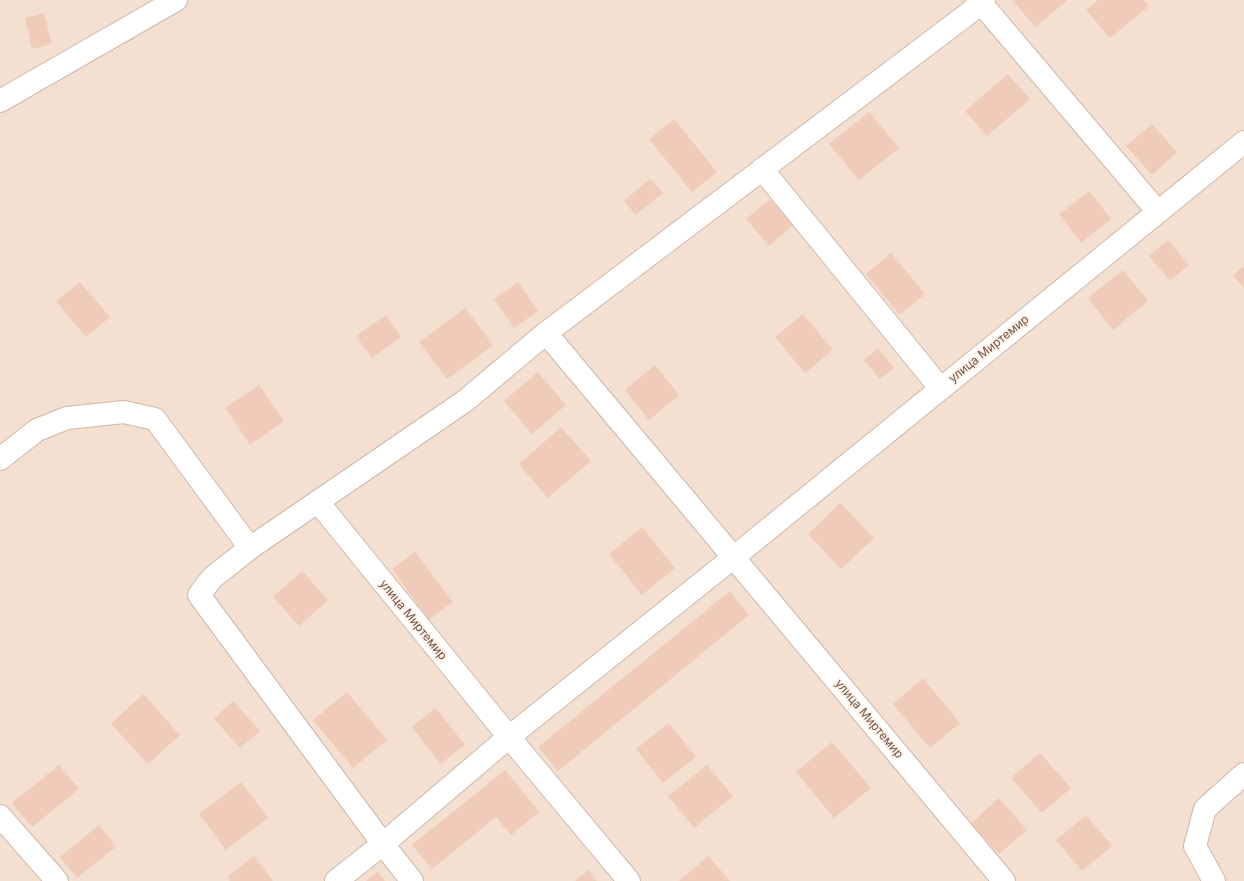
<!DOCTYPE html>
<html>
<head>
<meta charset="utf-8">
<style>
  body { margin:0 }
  canvas { display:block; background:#fbefe2 }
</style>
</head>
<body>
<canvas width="1244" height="881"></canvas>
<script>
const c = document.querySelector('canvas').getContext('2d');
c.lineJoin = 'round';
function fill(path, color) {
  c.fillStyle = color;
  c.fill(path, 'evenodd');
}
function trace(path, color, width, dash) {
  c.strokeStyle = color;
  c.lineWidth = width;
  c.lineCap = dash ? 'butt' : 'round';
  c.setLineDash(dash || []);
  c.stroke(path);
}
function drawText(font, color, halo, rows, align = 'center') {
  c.font = font + ' Inter,sans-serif';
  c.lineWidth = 4;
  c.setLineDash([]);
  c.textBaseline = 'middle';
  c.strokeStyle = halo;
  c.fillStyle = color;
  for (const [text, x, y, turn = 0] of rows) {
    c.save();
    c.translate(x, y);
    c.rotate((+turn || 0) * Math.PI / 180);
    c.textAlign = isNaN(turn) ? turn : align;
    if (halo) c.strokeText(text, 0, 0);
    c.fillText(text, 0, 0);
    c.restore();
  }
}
const residential = new Path2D(`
  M 0,0 L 1244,0 L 1244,881 L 0,881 Z`);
const building = new Path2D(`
  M 1012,0 L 1066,0 L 1067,1 L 1035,27 Z
  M 1098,0 L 1144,0 L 1149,6 L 1110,38 L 1086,10 Z
  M 44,13 L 52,44 L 32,49 L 25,18 Z
  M 1008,74 L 1030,99 L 987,136 L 965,111 Z
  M 869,112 L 899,148 L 859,180 L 829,144 Z
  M 674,119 L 717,172 L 692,192 L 649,139 Z
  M 1152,124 L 1177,152 L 1152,175 L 1126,146 Z
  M 650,179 L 663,193 L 636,215 L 624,201 Z
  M 1089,191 L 1111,219 L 1081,243 L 1059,214 Z
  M 770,199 L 793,225 L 769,246 L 746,219 Z
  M 1168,240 L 1189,265 L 1170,281 L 1149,256 Z
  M 891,253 L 925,294 L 900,315 L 866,274 Z
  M 1244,265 L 1244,288 L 1233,276 Z
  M 1123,270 L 1148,301 L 1113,330 L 1088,298 Z
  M 80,282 L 110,317 L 86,337 L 56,301 Z
  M 518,282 L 538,311 L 514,328 L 494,299 Z
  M 465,308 L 493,345 L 447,379 L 419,342 Z
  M 803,314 L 833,350 L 805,373 L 775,337 Z
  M 386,315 L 401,337 L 372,358 L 356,336 Z
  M 878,348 L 894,368 L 880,379 L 864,360 Z
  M 655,365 L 679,395 L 649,420 L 625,390 Z
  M 538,372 L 566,405 L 532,434 L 504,401 Z
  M 259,385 L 284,421 L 250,445 L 225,408 Z
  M 561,427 L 591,461 L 548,498 L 519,464 Z
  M 840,503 L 874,538 L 841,569 L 808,534 Z
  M 642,527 L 675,568 L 642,595 L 609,554 Z
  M 415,552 L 453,602 L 429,620 L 392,569 Z
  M 302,571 L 328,600 L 299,626 L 273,597 Z
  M 730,591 L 749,615 L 558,771 L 538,747 Z
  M 923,678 L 960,723 L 930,748 L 893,704 Z
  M 347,692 L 387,740 L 353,768 L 313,720 Z
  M 143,694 L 180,735 L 148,764 L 111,724 Z
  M 233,701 L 260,731 L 240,748 L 214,719 Z
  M 436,708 L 465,745 L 440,764 L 412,727 Z
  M 669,723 L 696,757 L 663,783 L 636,749 Z
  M 832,742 L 871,788 L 834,818 L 796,772 Z
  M 1040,753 L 1071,788 L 1042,813 L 1011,778 Z
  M 59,765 L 79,789 L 32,827 L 12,803 Z
  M 707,765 L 733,796 L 694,828 L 668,796 Z
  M 505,770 L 539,812 L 511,835 L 496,817 L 432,869 L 412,845 Z
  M 241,782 L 268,818 L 226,850 L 199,814 Z
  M 999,798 L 1027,830 L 999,854 L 971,823 Z
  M 1086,815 L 1112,846 L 1082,871 L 1056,840 Z
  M 99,825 L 116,847 L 77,878 L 60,857 Z
  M 254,856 L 273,881 L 230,881 L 227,877 Z
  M 708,856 L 730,881 L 679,881 Z
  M 588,870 L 597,881 L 575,881 Z
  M 378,872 L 385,881 L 366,881 Z`);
const minor = new Path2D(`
  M 981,3 L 1158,212
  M 0,101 L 176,0
  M 762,169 L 941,389
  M 546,333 L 1004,881
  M 0,459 L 37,430 L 67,418 L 124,412 L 155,419 L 250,548
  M 318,502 L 509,737 L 629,881
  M 0,816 L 57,881
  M 336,881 L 383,844 L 509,737 L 734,557 L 1244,142
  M 412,881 L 383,844 L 199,595 L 212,578 L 250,548 L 465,401 L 546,333 L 969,13 L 984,0
  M 1214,881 L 1195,846 L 1205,809 L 1244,774`);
const streetNames = [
  ["улица Миртемир",989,349,-39],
  ["улица Миртемир",413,620,51],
  ["улица Миртемир",869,719,50]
];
fill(residential, '#f3e0d0');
fill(building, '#f0cbba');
trace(minor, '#ceb8ac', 24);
trace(minor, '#fff', 22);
drawText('12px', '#725449', '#fef3e8', streetNames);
</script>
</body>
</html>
